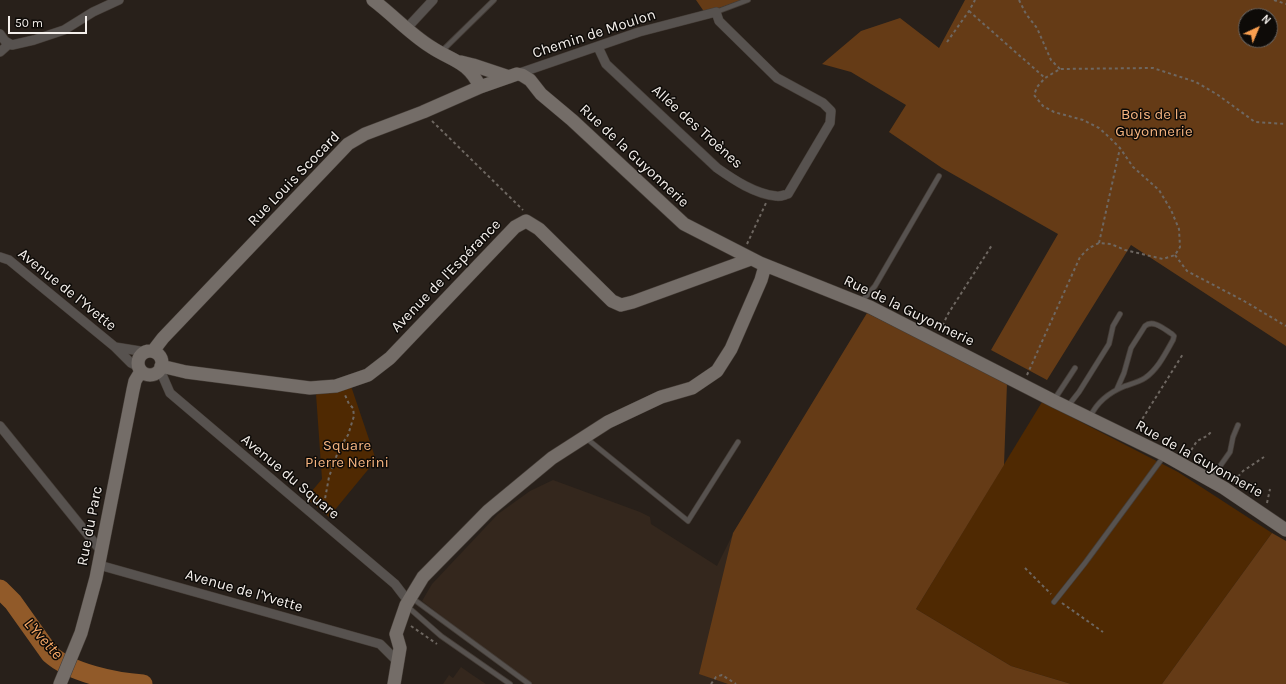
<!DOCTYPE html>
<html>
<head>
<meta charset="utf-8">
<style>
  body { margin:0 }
  #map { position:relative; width:1286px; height:684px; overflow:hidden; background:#28201a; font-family:Karla,sans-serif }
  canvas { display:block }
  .north { position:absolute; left:1238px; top:8px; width:40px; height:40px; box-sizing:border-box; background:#0e0b08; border:1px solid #6a6663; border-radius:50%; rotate:44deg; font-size:11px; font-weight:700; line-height:16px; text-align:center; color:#f4efeb }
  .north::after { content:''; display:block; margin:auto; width:14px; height:18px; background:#fa9f4f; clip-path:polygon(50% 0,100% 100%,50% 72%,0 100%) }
  .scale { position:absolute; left:8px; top:16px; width:79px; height:18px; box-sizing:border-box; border:2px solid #f4efeb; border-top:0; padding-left:5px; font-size:12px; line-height:14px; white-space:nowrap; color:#f4efeb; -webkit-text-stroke:3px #0e0b08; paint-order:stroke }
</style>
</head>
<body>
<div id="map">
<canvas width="1286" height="684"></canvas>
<div class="north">N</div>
<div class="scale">50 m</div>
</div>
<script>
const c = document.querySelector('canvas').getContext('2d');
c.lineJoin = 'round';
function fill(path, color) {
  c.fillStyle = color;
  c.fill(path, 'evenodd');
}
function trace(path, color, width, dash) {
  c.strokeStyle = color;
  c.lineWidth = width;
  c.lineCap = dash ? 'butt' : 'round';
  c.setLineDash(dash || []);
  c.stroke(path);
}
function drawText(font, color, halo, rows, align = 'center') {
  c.font = font + ' Karla,sans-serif';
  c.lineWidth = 3;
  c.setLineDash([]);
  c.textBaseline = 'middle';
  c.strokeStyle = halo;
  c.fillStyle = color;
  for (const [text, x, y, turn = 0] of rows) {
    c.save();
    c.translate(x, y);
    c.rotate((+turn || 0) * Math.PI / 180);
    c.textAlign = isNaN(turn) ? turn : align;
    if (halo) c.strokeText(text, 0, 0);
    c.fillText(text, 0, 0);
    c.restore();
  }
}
const built = new Path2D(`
  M 553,480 L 640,512 L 650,517 L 651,524 L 717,566 L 732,536 L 1014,684 L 531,684 L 422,601 L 432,584 L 498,514 L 530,491 Z
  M 461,667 L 471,674 L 486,684 L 443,684 L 449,675 L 453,678 Z`);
const green = new Path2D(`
  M 351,386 L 376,460 L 329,517 L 306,498 L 322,479 L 316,394 Z
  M 1042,402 L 1178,472 L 1272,533 L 1162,684 L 1071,684 L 1011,666 L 916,609 Z`);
const forest = new Path2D(`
  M 696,0 L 742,0 L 705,13 Z
  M 965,0 L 1286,0 L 1286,346 L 1131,245 L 1047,380 L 991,350 L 1058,234 L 942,168 L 889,132 L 906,105 L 851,72 L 822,64 L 861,31 L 900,18 L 939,48 ZM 1246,16 L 1270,16 L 1270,40 L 1246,40 Z
  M 867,313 L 1007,383 L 1004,465 L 916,609 L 1011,666 L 1071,684 L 728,684 L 699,674 L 733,533 Z
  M 1272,533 L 1286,541 L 1286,684 L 1162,684 Z`);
const river = new Path2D(`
  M 0,589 L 13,602 L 50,654 C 71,673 115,682 143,684`);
const path = new Path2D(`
  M 1019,0 L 1026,14 L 1037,28 L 1051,60 L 1060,69
  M 1274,0 L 1286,4
  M 969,11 L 1045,78
  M 947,42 L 969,11 L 975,0
  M 432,121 L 523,210
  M 1099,243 L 1120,148
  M 747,244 L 766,203
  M 1175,255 L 1187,271 L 1244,301 L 1286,326
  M 940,331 L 948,314 L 992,245
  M 1027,375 L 1080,257 L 1089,248 L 1099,243 L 1111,244 L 1125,250 L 1163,259 L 1175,255 L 1180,247 L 1179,229 L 1171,210 L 1159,190 L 1133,167 L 1120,148 L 1110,138 L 1099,128 L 1083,120 L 1054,112 L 1043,106 L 1034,95 L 1037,87 L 1045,78 L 1060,69 L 1153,68 L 1196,82 L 1218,95 L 1255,122 L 1286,124
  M 1136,429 L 1183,354
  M 1188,455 L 1197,441 L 1207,436 L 1212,431
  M 1234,481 L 1243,471 L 1264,457
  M 1267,503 L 1270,489
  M 323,510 L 329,477 L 339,449 L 348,435 L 354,416 L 353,408 L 349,404 L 345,395
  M 1025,568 L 1051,594
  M 1062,603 L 1103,632
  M 411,626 L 437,644
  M 711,684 L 716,677 L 722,675 L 736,684`);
const lane = new Path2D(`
  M 716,12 L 748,0
  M 442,51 L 494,0
  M 861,302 L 875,286 L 939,176
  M 1054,400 L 1075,368
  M 1068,406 L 1079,392 L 1109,344 L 1113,326 L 1120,314
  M 1090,417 C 1097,402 1110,392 1125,386 C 1131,384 1139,382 1145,378 C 1158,369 1165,354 1173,340 L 1174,336 L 1172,334 C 1164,329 1153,319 1145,326 L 1131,348 L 1124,373 L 1117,389
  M 586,438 L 688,521 L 738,442
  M 1212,480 L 1218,469 L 1230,452 L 1233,437 L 1238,425
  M 412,598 L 529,684
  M 1054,602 L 1085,563 L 1164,456
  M 408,607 L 441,636 L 510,684`);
const street = new Path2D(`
  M 407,28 L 433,0
  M 0,34 L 5,41 L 12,45 L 34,40 L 64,30 L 93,12 L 119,0
  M 0,52 L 9,44
  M 517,74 L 639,32 L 716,12 L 719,21 L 777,78 L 823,103 L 831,111 L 830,123 L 788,194 C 784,195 780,197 776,196 C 755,194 734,180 717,168 L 606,64 L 598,47
  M 0,257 L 9,260 L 115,347 L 131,363 L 139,367
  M 115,347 L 146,352
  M 160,370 L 170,393 L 395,584 L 408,601
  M 0,426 L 101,551
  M 99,565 L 380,644 L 397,661`);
const secondary = new Path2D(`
  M 373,0 C 393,15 410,34 431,47 C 452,61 468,61 480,87
  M 461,62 L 473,65 L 509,77
  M 153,351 L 163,338 L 348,144 L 365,134 L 423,112 L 480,87 L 517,74 L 522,75 L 530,80 L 541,94 L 572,120 L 684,224 L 760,263 L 870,307 L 1054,401 L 1165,455 L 1224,488 L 1286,530
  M138 363a12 12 0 1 1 24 0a12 12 0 1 1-24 0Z
  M 161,366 L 186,372 L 310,388 L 336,386 L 368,375 L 390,358 L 515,227 L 526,221 L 539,229 L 612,301 L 621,305 L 633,302 L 751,259
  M 60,684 L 81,633 L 96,578 L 133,390 L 135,381 L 141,371
  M 394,684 L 400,648 L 396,634 L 406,605 L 423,577 L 488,511 L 552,458 L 608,422 L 661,397 L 692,388 L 717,371 L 731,349 L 761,280 L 765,266`);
const streetNames = [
  ["Chemin de Moulon",594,34,-18],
  ["Allée des Troènes",697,127,42],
  ["Rue de la Guyonnerie",634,156,43],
  ["Rue Louis Scocard",294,179,-46],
  ["Avenue de l'Espérance",446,276,-46],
  ["Avenue de l'Yvette",67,290,39],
  ["Rue de la Guyonnerie",909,311,26],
  ["Rue de la Guyonnerie",1199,459,29],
  ["Avenue du Square",290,477,40],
  ["Rue du Parc",90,526,-79],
  ["Avenue de l'Yvette",244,591,16]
];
const parkNames = [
  ["Bois de la",1154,115],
  ["Guyonnerie",1154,132],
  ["Square",347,446],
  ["Pierre Nerini",347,463]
];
const waterNames = [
  ["L'Yvette",43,639,48]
];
fill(built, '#34271d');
fill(green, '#4f2902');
fill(forest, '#653b16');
trace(river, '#915a29', 19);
trace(lane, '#453d37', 6);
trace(street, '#453d37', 10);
trace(secondary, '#453d37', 14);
trace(path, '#6e6761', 2, [3, 3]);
trace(lane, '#57524f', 4.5);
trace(street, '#57524f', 9);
trace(secondary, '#746d68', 13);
drawText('15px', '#f4efeb', '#0e0b08', streetNames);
drawText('15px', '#f5b480', '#0e0b08', parkNames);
drawText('italic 16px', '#fcab68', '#0e0b08', waterNames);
</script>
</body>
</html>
